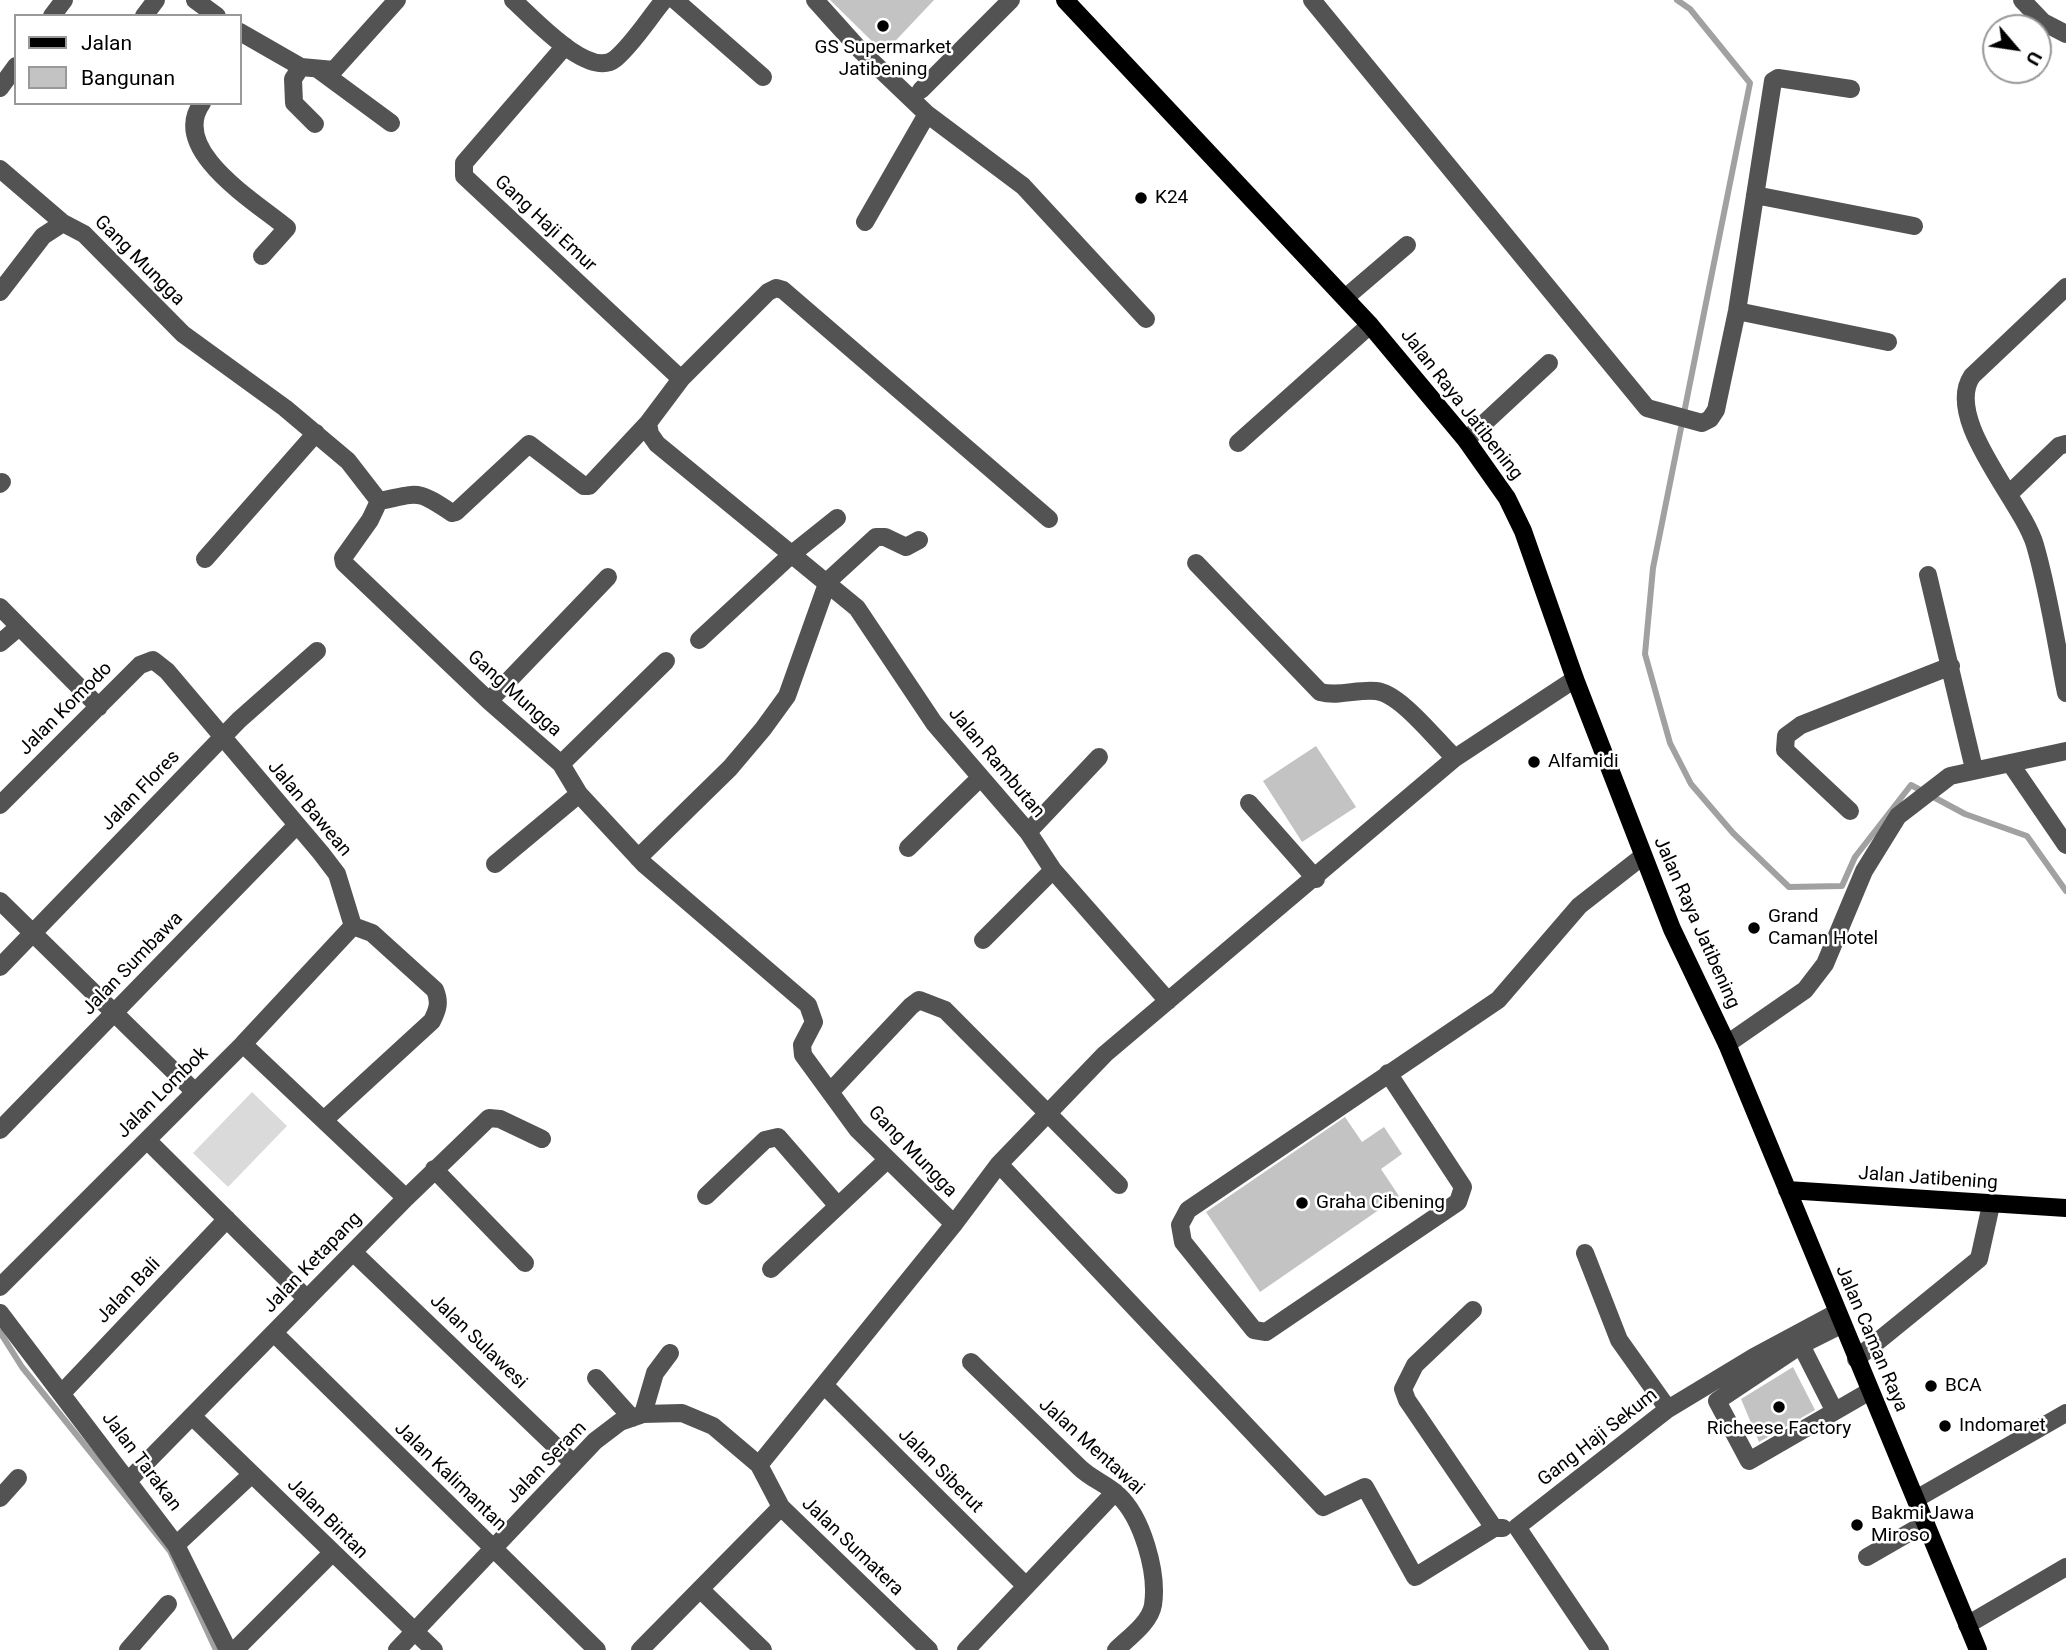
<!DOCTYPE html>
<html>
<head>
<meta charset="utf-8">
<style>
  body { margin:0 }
  #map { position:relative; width:2066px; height:1650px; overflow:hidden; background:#fff; font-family:Roboto,sans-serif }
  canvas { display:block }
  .legend { position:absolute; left:14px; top:14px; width:228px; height:91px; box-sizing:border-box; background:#fff; border:2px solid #999; margin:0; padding:9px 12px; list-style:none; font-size:21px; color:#000 }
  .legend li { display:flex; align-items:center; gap:14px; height:35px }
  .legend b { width:35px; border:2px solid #999 }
  .north { position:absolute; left:1982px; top:14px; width:70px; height:70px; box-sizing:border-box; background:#fff; border:2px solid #999; border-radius:50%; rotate:119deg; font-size:19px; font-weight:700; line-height:28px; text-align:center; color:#000 }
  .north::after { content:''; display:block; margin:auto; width:24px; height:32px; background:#000; clip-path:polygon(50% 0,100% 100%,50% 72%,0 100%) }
</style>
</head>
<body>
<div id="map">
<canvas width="2066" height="1650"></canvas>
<ul class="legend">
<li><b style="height:9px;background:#000"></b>Jalan</li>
<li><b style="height:19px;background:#c3c3c3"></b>Bangunan</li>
</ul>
<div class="north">U</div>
</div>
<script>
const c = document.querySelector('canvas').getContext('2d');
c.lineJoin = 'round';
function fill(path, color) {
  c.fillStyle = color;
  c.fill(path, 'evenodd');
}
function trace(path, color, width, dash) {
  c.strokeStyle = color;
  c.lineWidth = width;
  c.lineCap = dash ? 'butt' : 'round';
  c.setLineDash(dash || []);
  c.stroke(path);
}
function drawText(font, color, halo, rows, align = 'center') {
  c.font = font + ' Roboto,sans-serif';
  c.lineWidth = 5;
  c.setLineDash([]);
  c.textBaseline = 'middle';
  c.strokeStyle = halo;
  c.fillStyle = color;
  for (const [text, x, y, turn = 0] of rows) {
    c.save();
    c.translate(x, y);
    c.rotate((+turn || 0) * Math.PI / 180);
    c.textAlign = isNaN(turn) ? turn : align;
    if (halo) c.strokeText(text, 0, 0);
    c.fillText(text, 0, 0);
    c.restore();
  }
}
const green = new Path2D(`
  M 252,1092 L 287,1126 L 228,1187 L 193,1153 Z`);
const stream = new Path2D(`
  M 1677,0 L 1690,9 L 1750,83 L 1653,568 L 1645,654 L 1670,743 L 1691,784 L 1733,833 L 1789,887 L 1842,886 L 1855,857 L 1911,785 L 1965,814 L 2027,836 L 2066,891
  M 0,1332 L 22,1367 L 170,1551 L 216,1650`);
const building = new Path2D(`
  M 830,0 L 934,0 L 884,53 Z
  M 1316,746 L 1356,807 L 1302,842 L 1263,781 Z
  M 1345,1117 L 1362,1142 L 1384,1127 L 1402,1154 L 1381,1169 L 1399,1196 L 1260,1292 L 1206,1212 Z
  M 1793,1367 L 1815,1410 L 1759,1442 L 1741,1399 Z`);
const minor = new Path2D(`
  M 195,0 L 217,16
  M 513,0 C 532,17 589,80 615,59 C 633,44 649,18 664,0
  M 675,0 L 763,77
  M 815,0 L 860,50 L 927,114 L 1023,186 L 1146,319
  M 1312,0 L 1647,408 L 1702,423 L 1710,419 L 1716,410 L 1737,311 L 1773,81 L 1778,78 L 1851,89
  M 2022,0 L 2043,22 L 2066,34
  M 52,16 L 64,0
  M 144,16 L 156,0
  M 240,32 L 301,67 L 334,70 L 397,0
  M 301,67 L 293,79 L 294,103 L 315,124
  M 319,70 L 391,123
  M 0,88 L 16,66
  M 921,90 L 1011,0
  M 202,103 C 168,150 256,202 287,228 L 262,256
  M 0,169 L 63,223 L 84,234 L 183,334 L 285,408 L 348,461 L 379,501
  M 1755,195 L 1914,226
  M 865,222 L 927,114
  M 2066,287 L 1972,376 C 1943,419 2022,501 2035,545 C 2049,593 2056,644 2066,693
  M 0,292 L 43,236 L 63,223
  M 1345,298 L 1407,245
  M 1737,311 L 1888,342
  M 681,379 L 768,292 L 776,288 L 783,290 L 1049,519
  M 648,423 L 650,434 L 657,444 L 857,608 L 934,723 L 1028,832 L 1053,870 L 1168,1001
  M 1466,440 L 1549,363
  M 1238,443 L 1370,325
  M 0,484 L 2,482
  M 2009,494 L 2059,446 L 2066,444
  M 379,501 L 370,520 L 343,558 L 344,563 L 489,701 L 561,764 L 579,794 L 645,865 L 808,1005 L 814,1022 L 802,1045 L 803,1055 L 857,1129 L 954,1224
  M 379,501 C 420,493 416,489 452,513 L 456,512 L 529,444 L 584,486 L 589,486 L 648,423 L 681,379 L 464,176 L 464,163 L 565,46
  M 205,559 L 316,433
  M 1196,563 L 1320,692 C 1339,697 1357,689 1376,691 C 1400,693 1436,740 1455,758
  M 1928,575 L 1974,769
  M 0,607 L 99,707
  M 699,640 L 792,554 L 837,518
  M 0,643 L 19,627
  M 489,701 L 608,577
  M 2010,763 L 2066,845
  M 561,764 L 666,661
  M 1249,803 L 1316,879
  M 0,805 L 140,665 L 153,660 L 167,671 L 321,853 L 337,874 L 353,926 L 372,933 L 435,990 C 440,1002 438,1009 432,1021 L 324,1120
  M 1850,811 L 1785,750 L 1786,736 L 1801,725 L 1951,666
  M 1028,832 L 1099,757
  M 908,848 L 980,778
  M 638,858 L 730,768 L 763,729 L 787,696 L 828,581 L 876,537 L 885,537 L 906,547 L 919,540
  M 495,864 L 579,794
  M 0,901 L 194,1091
  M 983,940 L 1053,870
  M 0,967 L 239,720 L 317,651
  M 243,1044 L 406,1198
  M 1727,1044 L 1805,990 L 1825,964 L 1864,871 L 1898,816 L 1950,776 L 2066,751
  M 1388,1073 L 1463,1187 L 1458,1202 L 1266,1332 L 1254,1330 L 1183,1242 L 1180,1225 L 1188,1210 L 1498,1000 L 1579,906 L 1643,856
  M 830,1092 L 911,1006 L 919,1000 L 945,1010 L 1119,1185
  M 0,1130 L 296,826
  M 147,1140 L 307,1299
  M 999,1164 L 1323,1507 L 1365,1487 L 1415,1577 L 1494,1528
  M 434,1169 L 525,1263
  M 706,1196 L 765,1140 L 778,1137 L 838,1206
  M 353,1252 L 573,1463
  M 1585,1253 L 1619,1340 L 1668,1409
  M 771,1269 L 886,1161
  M 0,1287 L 243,1044 L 353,926
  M 1473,1310 L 1415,1365 L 1403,1389 L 1407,1400 L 1494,1528 L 1503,1528
  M 0,1313 L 176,1545 L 228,1650
  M 1841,1325 L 1801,1345 L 1717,1401 L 1749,1461 L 1870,1391
  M 274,1333 L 597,1650
  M 1801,1345 L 1834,1410
  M 1856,1359 L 1979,1259 L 1991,1205
  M 971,1362 C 1007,1397 1043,1432 1079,1467 C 1091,1479 1107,1484 1118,1495 C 1142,1517 1158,1572 1153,1605 C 1150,1623 1128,1638 1116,1650
  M 596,1378 L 632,1418
  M 824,1385 L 1026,1586
  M 62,1393 L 227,1219
  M 643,1414 L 655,1373 L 670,1353
  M 192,1416 L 434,1650
  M 759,1465 L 954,1224 L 999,1164 L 1105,1054 L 1455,758 L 1575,679
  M 129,1480 L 406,1198 L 489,1118 L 500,1119 L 542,1139
  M 0,1498 L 18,1478
  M 1916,1499 L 2066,1413
  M 1517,1527 L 1668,1409 L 1754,1357 L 1836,1313
  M 1517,1527 L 1600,1650
  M 176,1545 L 252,1474
  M 1867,1557 L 1926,1523
  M 700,1589 L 763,1650
  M 1967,1625 L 2066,1567
  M 128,1650 L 168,1604
  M 235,1650 L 331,1554
  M 397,1650 L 595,1441 L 620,1422 L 643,1414 L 682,1413 L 713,1426 L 759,1465 L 781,1507 L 929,1650
  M 640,1650 L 781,1507
  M 966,1650 L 1115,1492`);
const major = new Path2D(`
  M 1065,0 L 1370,325 L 1466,440 L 1507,498 L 1523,531 L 1575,679 L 1672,929 L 1727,1044 L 1978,1650
  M 1787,1190 L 2066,1208`);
const markers = [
  [883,26,7,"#000"],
  [1141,198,7,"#000"],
  [1534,762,7,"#000"],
  [1754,928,7,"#000"],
  [1302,1203,7,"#000"],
  [1931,1386,7,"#000"],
  [1779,1407,7,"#000"],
  [1945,1426,7,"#000"],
  [1857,1525,7,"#000"]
];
const poiNames = [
  ["GS Supermarket",883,48,"center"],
  ["Jatibening",883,70,"center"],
  ["K24",1155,198],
  ["Alfamidi",1548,762],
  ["Grand",1768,917],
  ["Caman Hotel",1768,939],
  ["Graha Cibening",1316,1203],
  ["BCA",1945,1386],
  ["Indomaret",1959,1426],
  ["Richeese Factory",1779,1429,"center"],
  ["Bakmi Jawa",1871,1514],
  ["Miroso",1871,1536]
];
const streetNames = [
  ["Gang Haji Emur",545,224,43],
  ["Gang Mungga",139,261,45],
  ["Jalan Raya Jatibening",1461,405,52],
  ["Gang Mungga",514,694,42],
  ["Jalan Komodo",66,709,-45],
  ["Jalan Rambutan",996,763,50],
  ["Jalan Flores",141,791,-46],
  ["Jalan Bawean",309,809,50],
  ["Jalan Raya Jatibening",1696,923,66],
  ["Jalan Sumbawa",133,964,-46],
  ["Jalan Lombok",163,1093,-45],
  ["Gang Mungga",912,1152,46],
  ["Jalan Jatibening",1928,1179,4],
  ["Jalan Ketapang",313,1263,-46],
  ["Jalan Bali",129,1291,-46],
  ["Jalan Caman Raya",1871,1339,67],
  ["Jalan Sulawesi",478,1342,44],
  ["Gang Haji Sekum",1598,1438,-38],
  ["Jalan Mentawai",1091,1447,42],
  ["Jalan Tarakan",141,1462,53],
  ["Jalan Seram",547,1463,-46],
  ["Jalan Siberut",940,1471,45],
  ["Jalan Kalimantan",450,1477,44],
  ["Jalan Bintan",327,1519,45],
  ["Jalan Sumatera",852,1547,44]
];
fill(green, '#dadada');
trace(stream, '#a1a1a1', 6);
fill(building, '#c3c3c3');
trace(minor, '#535353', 18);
trace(major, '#000', 18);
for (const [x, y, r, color] of markers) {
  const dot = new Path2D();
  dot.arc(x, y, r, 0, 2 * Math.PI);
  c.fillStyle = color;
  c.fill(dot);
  trace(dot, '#fff', 2.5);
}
drawText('19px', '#000', '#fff', poiNames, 'left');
drawText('19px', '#000', '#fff', streetNames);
</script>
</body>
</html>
